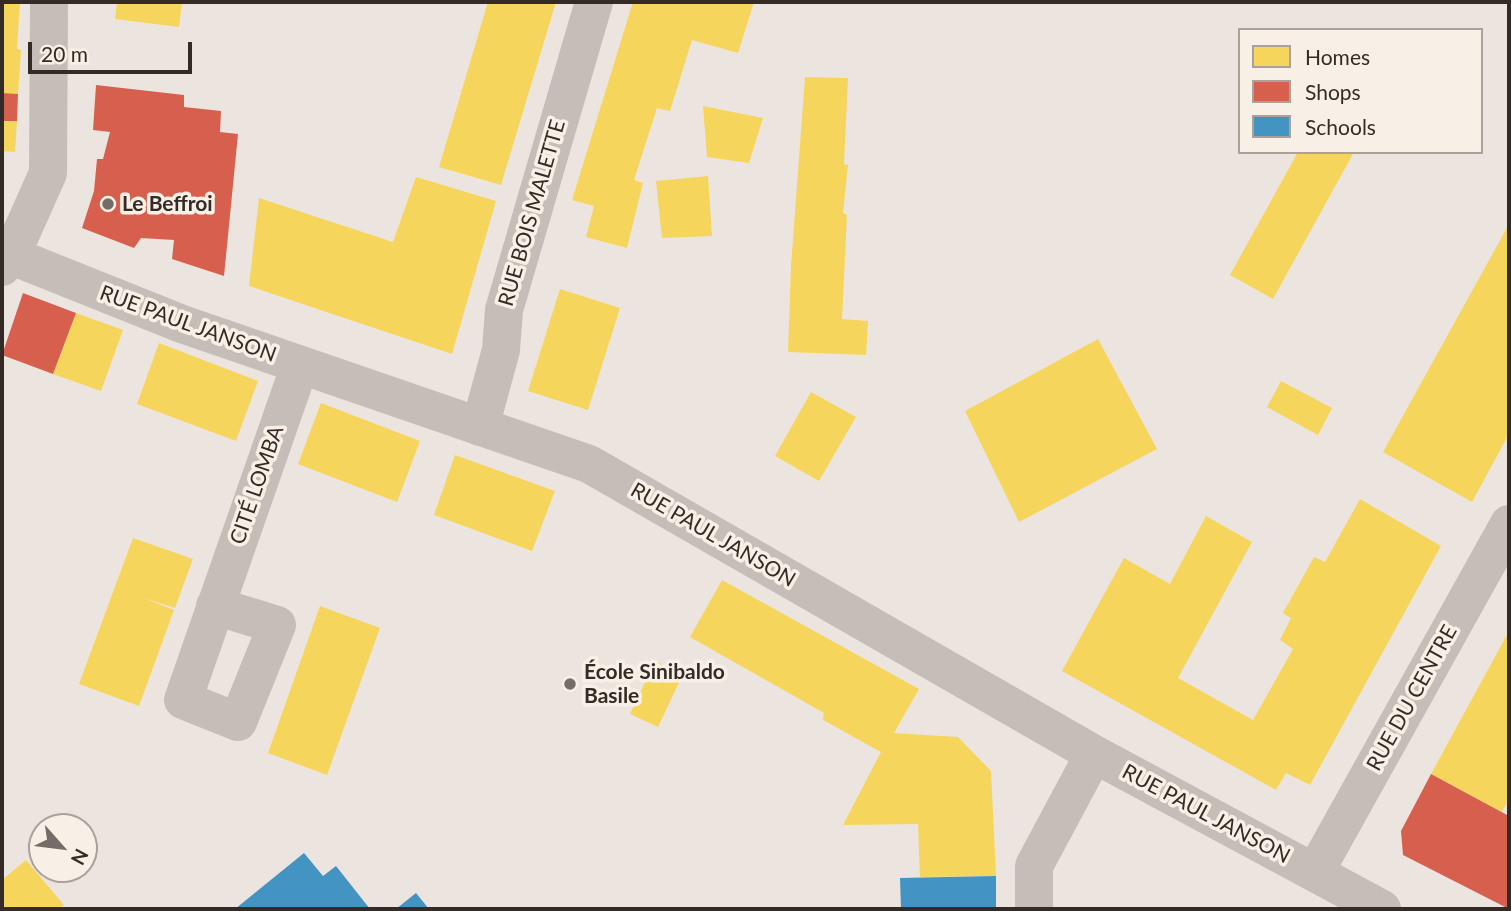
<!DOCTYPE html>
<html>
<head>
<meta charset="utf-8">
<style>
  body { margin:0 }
  #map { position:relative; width:1511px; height:911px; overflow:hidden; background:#ece5df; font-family:Lato,sans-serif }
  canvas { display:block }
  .frame { position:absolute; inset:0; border:4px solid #342b27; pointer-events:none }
  .legend { position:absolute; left:1238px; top:28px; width:245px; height:126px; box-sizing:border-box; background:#f8f0e6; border:2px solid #aaa19a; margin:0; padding:9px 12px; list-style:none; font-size:21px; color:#342b27 }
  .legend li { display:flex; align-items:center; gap:14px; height:35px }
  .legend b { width:35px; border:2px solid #aaa19a }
  .north { position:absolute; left:28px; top:813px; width:70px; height:70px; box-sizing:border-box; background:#f8f0e6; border:2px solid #aaa19a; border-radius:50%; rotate:118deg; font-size:19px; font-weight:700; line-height:28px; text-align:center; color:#342b27 }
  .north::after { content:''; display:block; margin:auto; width:24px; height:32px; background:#746c67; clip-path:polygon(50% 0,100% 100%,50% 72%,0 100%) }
  .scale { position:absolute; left:28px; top:42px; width:164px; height:32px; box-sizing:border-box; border:4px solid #342b27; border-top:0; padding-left:9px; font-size:21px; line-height:24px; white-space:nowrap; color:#342b27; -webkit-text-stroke:5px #f8f0e6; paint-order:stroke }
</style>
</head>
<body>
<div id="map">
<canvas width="1511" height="911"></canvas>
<div class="frame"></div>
<ul class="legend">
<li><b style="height:19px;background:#f6d55c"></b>Homes</li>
<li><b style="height:19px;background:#d6604d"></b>Shops</li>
<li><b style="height:19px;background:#4393c3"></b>Schools</li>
</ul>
<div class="north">N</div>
<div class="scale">20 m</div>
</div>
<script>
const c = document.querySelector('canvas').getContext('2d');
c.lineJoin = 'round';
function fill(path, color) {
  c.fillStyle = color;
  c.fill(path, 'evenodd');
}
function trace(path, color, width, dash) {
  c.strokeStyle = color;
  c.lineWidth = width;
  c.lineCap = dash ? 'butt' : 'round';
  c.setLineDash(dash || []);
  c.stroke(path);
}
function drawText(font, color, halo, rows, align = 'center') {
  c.font = font + ' Lato,sans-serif';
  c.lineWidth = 7;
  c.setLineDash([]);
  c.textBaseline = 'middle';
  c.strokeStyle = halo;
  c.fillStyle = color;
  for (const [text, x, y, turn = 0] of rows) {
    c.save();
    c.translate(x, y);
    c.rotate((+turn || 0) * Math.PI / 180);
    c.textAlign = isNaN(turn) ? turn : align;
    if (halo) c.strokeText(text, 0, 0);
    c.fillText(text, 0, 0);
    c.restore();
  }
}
const homes = new Path2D(`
  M 2,2 L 20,2 L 17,49 L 21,50 L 18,94 L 2,93 Z
  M 117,2 L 182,2 L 179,27 L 115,19 Z
  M 488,2 L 556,2 L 501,185 L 439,167 Z
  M 633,2 L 754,2 L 738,53 L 692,40 L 670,111 L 657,108 L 634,180 L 643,183 L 627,248 L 586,237 L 594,206 L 572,200 Z
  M 805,77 L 848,78 L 844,164 L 848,165 L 843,213 L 847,215 L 842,319 L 868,321 L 866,355 L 788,352 L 791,266 Z
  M 703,106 L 763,118 L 749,163 L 707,157 Z
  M 2,121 L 17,121 L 15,152 L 2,151 Z
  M 1298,152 L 1354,152 L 1273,299 L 1230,275 Z
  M 708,176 L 712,236 L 662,238 L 656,181 Z
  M 416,177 L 496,201 L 452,354 L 249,286 L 259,198 L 393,242 Z
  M 1509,224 L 1509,434 L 1472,502 L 1383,452 Z
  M 560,289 L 620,308 L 588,410 L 528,391 Z
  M 76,313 L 123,330 L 101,391 L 53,374 Z
  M 1098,339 L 1157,449 L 1019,522 L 965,411 Z
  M 159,343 L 258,381 L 236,441 L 137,404 Z
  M 1281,381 L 1332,408 L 1318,435 L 1267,407 Z
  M 811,392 L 856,417 L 819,481 L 775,456 Z
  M 321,403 L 420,441 L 397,502 L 298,464 Z
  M 455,455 L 555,491 L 532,551 L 434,515 Z
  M 1360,499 L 1441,546 L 1310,785 L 1286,773 L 1276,790 L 1062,671 L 1124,558 L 1170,584 L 1206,516 L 1252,542 L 1178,678 L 1253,720 L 1293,649 L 1280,640 L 1291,618 L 1283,613 L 1314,557 L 1325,562 Z
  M 133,538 L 193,559 L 175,608 L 144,598 L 174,610 L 139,706 L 79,684 Z
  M 722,580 L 919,689 L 894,733 L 958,737 L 991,771 L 996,876 L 920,877 L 918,824 L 843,825 L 881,752 L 823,720 L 824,713 L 690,637 Z
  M 320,606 L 380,628 L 327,775 L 268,753 Z
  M 1509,631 L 1509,799 L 1502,812 L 1431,774 Z
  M 655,661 L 683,674 L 658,727 L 630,714 Z
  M 26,860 L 64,905 L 59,909 L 2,909 L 2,880 Z`);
const shops = new Path2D(`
  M 96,85 L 184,95 L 184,107 L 221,111 L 220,132 L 238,134 L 224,276 L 172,259 L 174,240 L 141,238 L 134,248 L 82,228 L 94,191 L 97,159 L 103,159 L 110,132 L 93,130 Z
  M 2,93 L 18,94 L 17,121 L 2,121 Z
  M 23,293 L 76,313 L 53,374 L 2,355 Z
  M 1431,774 L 1509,816 L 1509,909 L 1403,855 L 1401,831 Z`);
const schools = new Path2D(`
  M 304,853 L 323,876 L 336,866 L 370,909 L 235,909 Z
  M 996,876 L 996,909 L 901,909 L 900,878 Z
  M 416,893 L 429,909 L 396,909 Z`);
const minor = new Path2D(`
  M 2,252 L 182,324 L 589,464 L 1094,754 L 1382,909
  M 2,267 L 11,256 L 48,173 L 49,2
  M 480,427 L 501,350 L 504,310 L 594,2
  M 215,606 L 277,625 L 238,722 L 183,700 L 300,365
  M 1315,872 L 1509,524
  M 1034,909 L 1034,866 L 1094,754`);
const markers = [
  [108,204,7,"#746c67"],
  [570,684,7,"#746c67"]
];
const poiNames = [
  ["Le Beffroi",122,204],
  ["École Sinibaldo",584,672],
  ["Basile",584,696]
];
const streetNames = [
  ["RUE BOIS MALETTE",532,213,-74],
  ["RUE PAUL JANSON",188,324,20],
  ["CITÉ LOMBA",257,485,-71],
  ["RUE PAUL JANSON",713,535,30],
  ["RUE DU CENTRE",1412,698,-61],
  ["RUE PAUL JANSON",1206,814,28]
];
fill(homes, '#f6d55c');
fill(shops, '#d6604d');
fill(schools, '#4393c3');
trace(minor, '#c4bdb8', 38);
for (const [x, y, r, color] of markers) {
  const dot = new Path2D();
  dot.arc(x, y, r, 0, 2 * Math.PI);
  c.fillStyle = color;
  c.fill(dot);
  trace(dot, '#f8f0e6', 2.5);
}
drawText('bold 21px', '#342b27', '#f8f0e6', poiNames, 'left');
drawText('21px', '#342b27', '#f8f0e6', streetNames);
</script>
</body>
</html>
